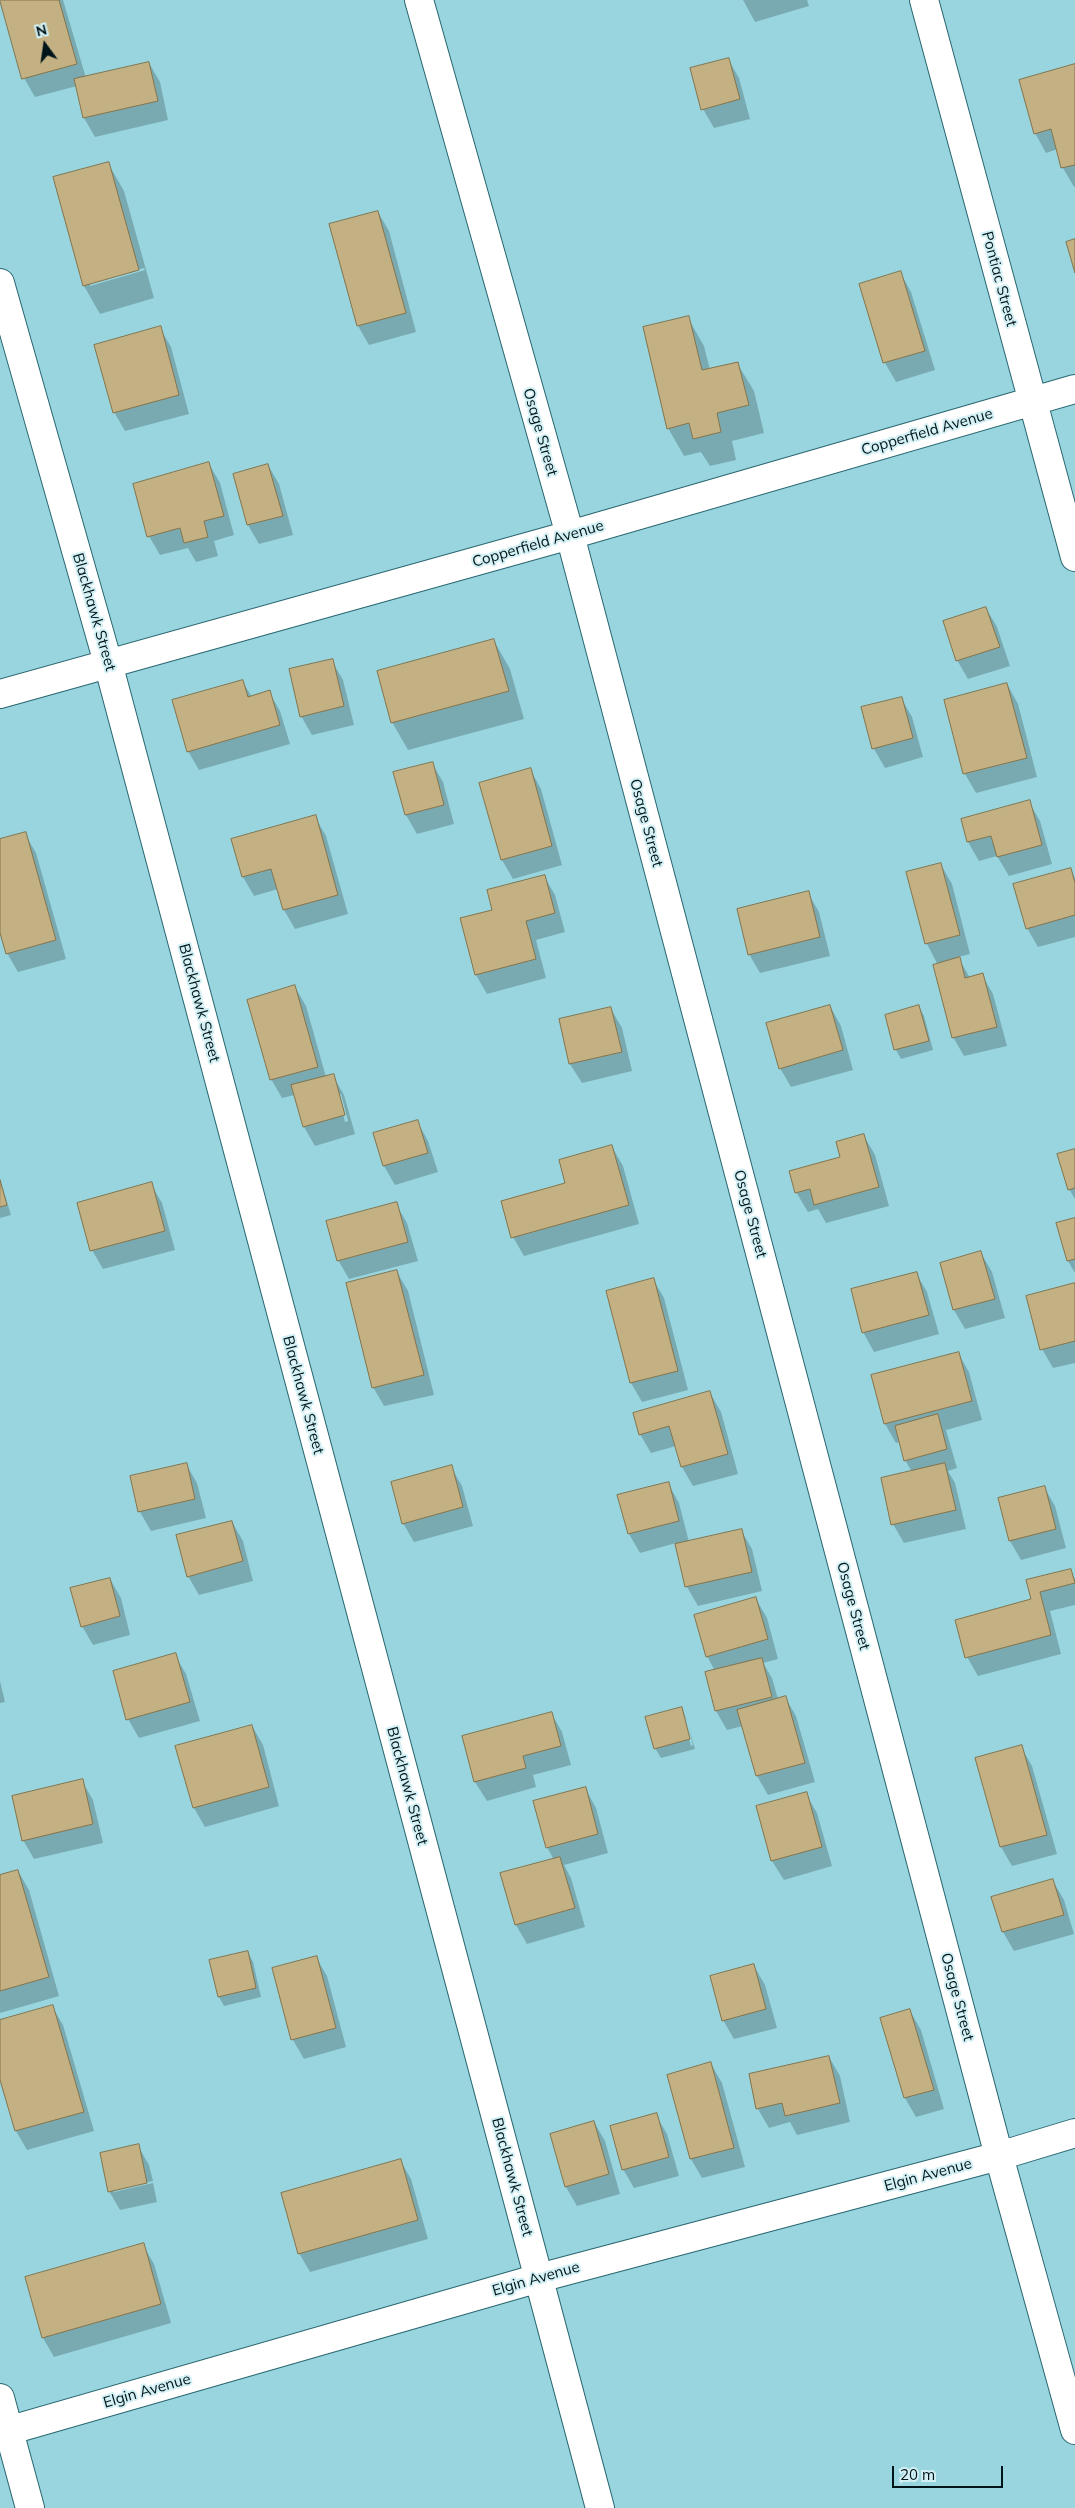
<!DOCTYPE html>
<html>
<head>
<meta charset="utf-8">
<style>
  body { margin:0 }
  #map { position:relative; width:1075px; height:2508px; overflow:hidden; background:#98d5df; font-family:Mulish,sans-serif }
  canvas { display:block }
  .north { position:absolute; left:20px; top:20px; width:50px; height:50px; -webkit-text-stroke:4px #d3f0f5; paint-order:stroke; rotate:346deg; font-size:14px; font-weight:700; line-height:20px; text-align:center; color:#001519 }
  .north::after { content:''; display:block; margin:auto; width:18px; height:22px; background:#001519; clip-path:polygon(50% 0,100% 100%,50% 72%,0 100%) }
  .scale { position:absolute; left:892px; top:2466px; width:111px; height:22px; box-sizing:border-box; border:2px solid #001519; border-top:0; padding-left:6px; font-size:15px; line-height:18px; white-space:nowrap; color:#001519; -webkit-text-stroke:4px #d3f0f5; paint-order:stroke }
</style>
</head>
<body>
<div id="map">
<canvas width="1075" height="2508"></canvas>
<div class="north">N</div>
<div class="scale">20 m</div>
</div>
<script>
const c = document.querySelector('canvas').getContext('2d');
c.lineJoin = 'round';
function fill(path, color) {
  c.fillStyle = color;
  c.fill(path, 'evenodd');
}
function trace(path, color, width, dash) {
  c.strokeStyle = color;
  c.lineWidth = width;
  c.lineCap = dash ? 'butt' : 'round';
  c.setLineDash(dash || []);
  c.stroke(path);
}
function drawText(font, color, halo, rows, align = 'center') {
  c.font = font + ' Mulish,sans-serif';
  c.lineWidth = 4;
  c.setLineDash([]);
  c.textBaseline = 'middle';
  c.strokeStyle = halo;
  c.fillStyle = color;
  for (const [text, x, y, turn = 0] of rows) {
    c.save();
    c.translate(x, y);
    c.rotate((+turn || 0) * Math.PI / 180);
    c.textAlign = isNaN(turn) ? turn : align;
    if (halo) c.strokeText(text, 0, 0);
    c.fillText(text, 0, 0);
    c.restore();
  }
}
const shadow = new Path2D(`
  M 2,0 L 63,0 L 86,78 L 149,63 L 160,82 L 168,120 L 95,137 L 84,118 L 77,86 L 35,97 L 24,78 Z
  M 743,0 L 807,0 L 809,6 L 755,22 Z
  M 728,59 L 739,78 L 750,119 L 714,128 L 703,109 Z
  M 1075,66 L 1075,187 L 1074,187 L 1063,168 L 1058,149 L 1046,153 L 1035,133 Z
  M 108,163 L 124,191 L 154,298 L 100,314 L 84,286 L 54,178 ZM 144,268 L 145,270 L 90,286 L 90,283 Z
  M 378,212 L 389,231 L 416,332 L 369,345 L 358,326 L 331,225 Z
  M 900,272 L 911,292 L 935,370 L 896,382 L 885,363 L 861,285 Z
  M 688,318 L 704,346 L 710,370 L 737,363 L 754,391 L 764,433 L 732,441 L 736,460 L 710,466 L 701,452 L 684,456 L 668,428 Z
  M 160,328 L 171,347 L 189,414 L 125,431 L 114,412 Z
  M 209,464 L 220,483 L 234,535 L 214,541 L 218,556 L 196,562 L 188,548 L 160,555 L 149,536 Z
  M 268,465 L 279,484 L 293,535 L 259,544 L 248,525 Z
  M 986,608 L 997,627 L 1010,666 L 968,679 L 957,660 Z
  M 494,641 L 510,669 L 524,719 L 408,750 L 392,722 Z
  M 332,661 L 343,680 L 354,725 L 312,735 L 301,716 Z
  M 242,681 L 252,697 L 269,692 L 280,711 L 290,744 L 199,770 L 188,751 Z
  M 1007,684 L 1018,704 L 1037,777 L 976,793 L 965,774 L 945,701 Z
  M 901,698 L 912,717 L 923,757 L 885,768 L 874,749 L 863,708 Z
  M 432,763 L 443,782 L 454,824 L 417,834 L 406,815 L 395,773 Z
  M 530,769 L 541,789 L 562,865 L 513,879 L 502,860 L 481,784 Z
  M 1029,802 L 1040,821 L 1052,864 L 1009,876 L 997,856 L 979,861 L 968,842 Z
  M 315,817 L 326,836 L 348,914 L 295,929 L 284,910 L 278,889 L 254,896 L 243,877 Z
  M 25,834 L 36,853 L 66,959 L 18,972 L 7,953 L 0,928 L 0,840 Z
  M 941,865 L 952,884 L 970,954 L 958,957 L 970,978 L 982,975 L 993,994 L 1007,1046 L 964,1056 L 953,1037 L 938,965 L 927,944 L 907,873 Z
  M 1070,869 L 1075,878 L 1075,937 L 1038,947 L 1027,928 Z
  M 544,876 L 555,895 L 565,932 L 536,940 L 546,978 L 487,994 L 476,975 L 493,911 Z
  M 808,893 L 819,912 L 830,956 L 760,973 L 749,954 Z
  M 295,987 L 306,1006 L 326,1077 L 333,1076 L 344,1095 L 355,1134 L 315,1146 L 304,1127 L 295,1095 L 282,1098 L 271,1079 ZM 338,1094 L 341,1094 L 348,1121 L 345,1122 Z
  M 830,1006 L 841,1026 L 853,1070 L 791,1087 L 780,1068 Z
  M 919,1007 L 924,1016 L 933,1050 L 901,1059 L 896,1050 L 886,1016 Z
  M 611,1009 L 622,1028 L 632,1071 L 582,1083 L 570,1064 L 560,1020 Z
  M 417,1121 L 428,1141 L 438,1172 L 395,1185 L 384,1166 L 374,1134 Z
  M 864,1136 L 875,1155 L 889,1206 L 826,1223 L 818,1209 L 808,1212 L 796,1192 L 842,1158 Z
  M 612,1147 L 623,1166 L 639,1224 L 524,1256 L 513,1237 L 567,1184 Z
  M 1075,1151 L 1075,1199 L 1069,1189 Z
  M 0,1179 L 11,1215 L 0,1218 Z
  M 151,1184 L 162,1203 L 175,1250 L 103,1269 L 92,1250 Z
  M 396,1204 L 407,1223 L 418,1261 L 349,1279 L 338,1260 Z
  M 1075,1219 L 1075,1273 L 1068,1261 Z
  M 981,1253 L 992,1272 L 1005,1318 L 965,1329 L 954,1310 L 941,1264 Z
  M 397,1272 L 408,1291 L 434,1395 L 384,1406 L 373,1387 Z
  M 916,1273 L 927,1292 L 939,1334 L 874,1352 L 863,1332 Z
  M 653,1279 L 664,1298 L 688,1390 L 642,1402 L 631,1383 L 607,1291 Z
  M 1075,1285 L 1075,1363 L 1053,1368 L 1042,1349 Z
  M 958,1353 L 969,1372 L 982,1420 L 946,1430 L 957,1468 L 948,1471 L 955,1483 L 966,1529 L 904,1543 L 893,1524 L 912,1472 L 905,1460 L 900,1442 L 896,1443 L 885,1424 L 873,1376 Z
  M 710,1393 L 721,1412 L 738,1474 L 693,1486 L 682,1467 L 676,1446 L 651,1453 L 640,1434 Z
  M 186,1464 L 197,1483 L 206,1518 L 151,1531 L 140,1512 L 131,1477 Z
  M 451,1467 L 462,1486 L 473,1526 L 414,1542 L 403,1523 Z
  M 668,1483 L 679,1503 L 689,1542 L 741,1530 L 752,1549 L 762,1591 L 698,1606 L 687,1587 L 676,1543 L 640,1553 L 629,1534 Z
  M 1044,1487 L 1055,1506 L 1066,1548 L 1021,1560 L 1010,1541 L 999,1499 Z
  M 232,1522 L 243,1541 L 253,1581 L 199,1595 L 188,1576 Z
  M 1070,1571 L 1075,1579 L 1075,1605 L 1050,1611 L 1061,1654 L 978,1676 L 967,1657 L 1033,1600 L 1028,1581 Z
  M 110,1579 L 121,1598 L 130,1635 L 93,1645 L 82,1626 Z
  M 756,1599 L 767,1618 L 778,1659 L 763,1663 L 772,1678 L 778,1699 L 785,1697 L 796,1716 L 815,1782 L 768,1795 L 757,1776 L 743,1726 L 727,1730 L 716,1711 L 707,1673 L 715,1671 L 707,1656 Z
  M 175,1655 L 186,1674 L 200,1721 L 139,1738 L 128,1719 Z
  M 0,1681 L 5,1702 L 0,1703 Z
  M 681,1708 L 686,1718 L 695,1749 L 661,1758 L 655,1748 ZM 683,1717 L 686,1717 L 693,1745 L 691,1746 Z
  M 551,1713 L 562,1732 L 571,1765 L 533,1775 L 536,1787 L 487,1801 L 475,1782 L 463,1737 Z
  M 252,1726 L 263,1745 L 279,1806 L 205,1827 L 194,1808 L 177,1747 Z
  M 1021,1747 L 1032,1766 L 1057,1854 L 1012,1866 L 1001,1847 L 977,1759 Z
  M 82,1781 L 93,1800 L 103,1843 L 34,1859 L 23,1840 Z
  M 585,1788 L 596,1808 L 608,1853 L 564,1865 L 571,1878 L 585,1927 L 527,1944 L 516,1925 L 554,1860 L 547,1847 Z
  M 806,1794 L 817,1813 L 832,1866 L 784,1880 L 772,1861 L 758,1807 Z
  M 18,1871 L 29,1890 L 59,1996 L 0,2013 L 0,1876 Z
  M 1053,1881 L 1064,1900 L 1074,1934 L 1014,1951 L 1003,1932 L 993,1898 Z
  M 248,1952 L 253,1962 L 261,1997 L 224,2006 L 219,1997 Z
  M 316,1957 L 327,1976 L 346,2047 L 304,2059 L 293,2040 L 274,1969 Z
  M 754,1966 L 765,1985 L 777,2028 L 734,2039 L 723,2020 Z
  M 52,2006 L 63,2025 L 94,2131 L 27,2150 L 16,2131 L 0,2075 L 0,2021 Z
  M 910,2011 L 921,2030 L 944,2109 L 916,2117 L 905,2098 L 882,2019 Z
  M 829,2057 L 840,2076 L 850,2122 L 797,2135 L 790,2122 L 769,2128 L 758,2109 Z
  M 711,2064 L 722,2083 L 745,2167 L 702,2178 L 691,2159 L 668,2075 Z
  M 656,2115 L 667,2134 L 679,2176 L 634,2188 L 623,2169 Z
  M 594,2122 L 605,2141 L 620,2194 L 577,2206 L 566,2187 L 551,2135 Z
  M 138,2146 L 149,2165 L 153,2181 L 114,2189 L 114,2192 L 153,2183 L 157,2202 L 120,2210 L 109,2191 Z
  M 400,2160 L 411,2179 L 428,2239 L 310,2272 L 299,2253 Z
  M 143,2245 L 154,2264 L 171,2323 L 54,2357 L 43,2338 Z`);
const building = new Path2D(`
  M 0,0 L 59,0 L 77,64 L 22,79 Z
  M 729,58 L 740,99 L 701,110 L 690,68 Z
  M 149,62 L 158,101 L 83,118 L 74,79 Z
  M 1075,64 L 1075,165 L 1061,168 L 1051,129 L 1034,134 L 1019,80 Z
  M 109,162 L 139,270 L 83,286 L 53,177 Z
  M 378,211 L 406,313 L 357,326 L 329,224 Z
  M 1075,239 L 1075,273 L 1066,242 Z
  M 901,271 L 925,351 L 883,363 L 859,284 Z
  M 689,316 L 702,370 L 738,362 L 749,405 L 717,413 L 721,432 L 693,439 L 689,423 L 667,429 L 643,327 Z
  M 161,326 L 179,395 L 113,413 L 94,345 Z
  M 209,462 L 224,516 L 204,521 L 208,537 L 184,543 L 180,528 L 147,537 L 133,484 Z
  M 268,464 L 283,516 L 247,525 L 233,474 Z
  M 986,607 L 1000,647 L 956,661 L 943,621 Z
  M 494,639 L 509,691 L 391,723 L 377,671 Z
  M 333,659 L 344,706 L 300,717 L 289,669 Z
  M 243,680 L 248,697 L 270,690 L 280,725 L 187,752 L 172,700 Z
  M 1007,683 L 1027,758 L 963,774 L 944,700 Z
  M 902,697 L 913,738 L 872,749 L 861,707 Z
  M 433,762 L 444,805 L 405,815 L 393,772 Z
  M 531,768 L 552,846 L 501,860 L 479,783 Z
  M 1030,800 L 1042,845 L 997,857 L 991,836 L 967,842 L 961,819 Z
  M 316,815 L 338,895 L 283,910 L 271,869 L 242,877 L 231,839 Z
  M 26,832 L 56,940 L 6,954 L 0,933 L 0,839 Z
  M 941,863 L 960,935 L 925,944 L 906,872 Z
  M 1071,868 L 1075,883 L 1075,915 L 1026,929 L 1013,884 Z
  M 545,875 L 555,913 L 526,921 L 536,959 L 475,975 L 460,918 L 492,910 L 487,890 Z
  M 809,891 L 820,937 L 748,955 L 737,909 Z
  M 960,957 L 965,978 L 983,973 L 997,1027 L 952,1038 L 933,965 Z
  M 295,985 L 318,1067 L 270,1080 L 247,1000 Z
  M 830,1005 L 843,1050 L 779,1069 L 766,1023 Z
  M 919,1005 L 929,1041 L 894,1050 L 885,1015 Z
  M 611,1007 L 622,1052 L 569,1064 L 559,1019 Z
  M 334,1074 L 345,1115 L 303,1127 L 291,1085 Z
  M 418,1120 L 428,1153 L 383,1166 L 373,1133 Z
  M 864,1134 L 879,1187 L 814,1205 L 810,1189 L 795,1193 L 789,1171 L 840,1157 L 836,1142 Z
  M 612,1145 L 629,1205 L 511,1238 L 501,1201 L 565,1183 L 559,1160 Z
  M 1075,1149 L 1075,1188 L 1068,1190 L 1057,1154 Z
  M 0,1180 L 7,1205 L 0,1207 Z
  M 152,1182 L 165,1231 L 90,1251 L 77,1203 Z
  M 397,1202 L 408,1242 L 337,1261 L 326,1221 Z
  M 1075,1218 L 1075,1259 L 1067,1261 L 1056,1223 Z
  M 981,1251 L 995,1299 L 953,1310 L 940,1263 Z
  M 397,1270 L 424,1375 L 372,1388 L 346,1283 Z
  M 917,1272 L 929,1315 L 862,1333 L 851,1289 Z
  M 654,1278 L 678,1371 L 630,1383 L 606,1291 Z
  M 1075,1283 L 1075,1341 L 1040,1350 L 1026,1296 Z
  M 959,1352 L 972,1401 L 884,1424 L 871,1375 Z
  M 710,1391 L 728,1454 L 681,1467 L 669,1426 L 639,1435 L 633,1413 Z
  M 938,1414 L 947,1449 L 904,1461 L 895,1426 Z
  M 187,1463 L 195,1499 L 138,1512 L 130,1476 Z
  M 945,1463 L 956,1510 L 891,1525 L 881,1478 Z
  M 452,1465 L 463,1507 L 402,1524 L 391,1482 Z
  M 669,1482 L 679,1521 L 628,1534 L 617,1495 Z
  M 1045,1486 L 1056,1529 L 1009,1541 L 998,1498 Z
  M 232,1521 L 243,1561 L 187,1577 L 176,1535 Z
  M 742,1529 L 752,1572 L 685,1587 L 675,1544 Z
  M 1071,1569 L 1075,1583 L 1040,1592 L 1051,1635 L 965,1658 L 955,1620 L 1031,1599 L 1026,1580 Z
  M 110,1578 L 120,1616 L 81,1627 L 70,1588 Z
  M 756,1597 L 768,1639 L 706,1657 L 694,1615 Z
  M 176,1653 L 190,1702 L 126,1720 L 113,1671 Z
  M 762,1658 L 772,1697 L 715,1711 L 705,1672 Z
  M 786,1696 L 805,1763 L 756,1776 L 737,1710 Z
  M 682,1707 L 690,1739 L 654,1749 L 645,1717 Z
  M 552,1712 L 561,1746 L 523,1756 L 526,1768 L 474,1782 L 462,1736 Z
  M 252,1725 L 269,1787 L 193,1808 L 175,1746 Z
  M 1022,1745 L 1047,1835 L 1000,1847 L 975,1758 Z
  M 83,1779 L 93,1824 L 22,1841 L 12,1796 Z
  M 586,1787 L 598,1834 L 546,1848 L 533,1801 Z
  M 807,1792 L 822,1847 L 771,1861 L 756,1806 Z
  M 560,1857 L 575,1908 L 515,1925 L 500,1873 Z
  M 18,1870 L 49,1977 L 0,1991 L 0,1875 Z
  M 1053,1879 L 1064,1915 L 1002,1932 L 991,1897 Z
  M 248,1951 L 256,1988 L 218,1997 L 209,1960 Z
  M 317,1956 L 336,2028 L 291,2040 L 272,1968 Z
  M 754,1964 L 766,2009 L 722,2021 L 710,1976 Z
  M 53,2005 L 84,2112 L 15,2131 L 0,2080 L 0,2020 Z
  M 910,2009 L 934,2090 L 904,2098 L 880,2018 Z
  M 829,2056 L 840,2103 L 785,2116 L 782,2103 L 756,2109 L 749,2074 Z
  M 711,2062 L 734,2148 L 690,2159 L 667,2075 Z
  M 657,2113 L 669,2157 L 622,2170 L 610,2126 Z
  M 594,2121 L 609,2174 L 565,2187 L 550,2134 Z
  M 139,2144 L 147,2183 L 108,2192 L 100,2153 Z
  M 401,2159 L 418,2220 L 298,2254 L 281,2193 Z
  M 144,2243 L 161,2304 L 42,2338 L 25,2277 Z`);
const street = new Path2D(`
  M 419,0 L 570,535 L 999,2156 L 1075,2430
  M 924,0 L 1075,557
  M 0,283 L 108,663 L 600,2508
  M 0,694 L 570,535 L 1075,389
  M 0,2398 L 30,2508
  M 0,2433 L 539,2278 L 999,2156 L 1075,2133`);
const streetNames = [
  ["Pontiac Street",999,279,75],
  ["Osage Street",540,432,74],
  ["Copperfield Avenue",927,432,-16],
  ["Copperfield Avenue",538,544,-16],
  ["Blackhawk Street",94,612,74],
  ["Osage Street",646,823,75],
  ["Blackhawk Street",199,1003,75],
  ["Osage Street",750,1214,75],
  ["Blackhawk Street",303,1395,75],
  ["Osage Street",853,1606,75],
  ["Blackhawk Street",407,1786,75],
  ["Osage Street",957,1997,75],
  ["Elgin Avenue",928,2175,-15],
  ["Blackhawk Street",512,2177,75],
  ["Elgin Avenue",536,2279,-16],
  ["Elgin Avenue",147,2391,-16]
];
fill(shadow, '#0003');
fill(building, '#c3b184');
trace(building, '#857349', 1);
trace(street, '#29666f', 30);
trace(street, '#fff', 28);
drawText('15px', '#001519', '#d3f0f5', streetNames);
</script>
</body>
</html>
